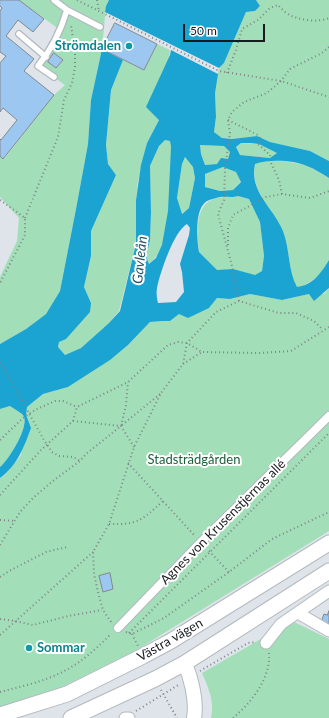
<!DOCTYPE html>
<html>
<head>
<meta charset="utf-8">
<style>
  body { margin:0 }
  #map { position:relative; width:329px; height:718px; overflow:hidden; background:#dee4ea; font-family:Lato,sans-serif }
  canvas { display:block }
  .scale { position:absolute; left:183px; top:24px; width:82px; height:18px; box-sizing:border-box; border:2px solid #181a1d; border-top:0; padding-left:5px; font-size:12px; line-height:14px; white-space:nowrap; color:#181a1d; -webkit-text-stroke:3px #fff; paint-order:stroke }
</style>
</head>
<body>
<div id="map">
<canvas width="329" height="718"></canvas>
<div class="scale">50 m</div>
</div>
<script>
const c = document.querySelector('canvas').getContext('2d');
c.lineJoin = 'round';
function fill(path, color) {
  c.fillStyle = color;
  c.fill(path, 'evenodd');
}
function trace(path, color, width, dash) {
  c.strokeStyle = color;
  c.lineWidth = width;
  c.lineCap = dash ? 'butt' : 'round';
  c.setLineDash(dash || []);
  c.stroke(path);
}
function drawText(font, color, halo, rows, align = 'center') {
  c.font = font + ' Lato,sans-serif';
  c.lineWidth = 4;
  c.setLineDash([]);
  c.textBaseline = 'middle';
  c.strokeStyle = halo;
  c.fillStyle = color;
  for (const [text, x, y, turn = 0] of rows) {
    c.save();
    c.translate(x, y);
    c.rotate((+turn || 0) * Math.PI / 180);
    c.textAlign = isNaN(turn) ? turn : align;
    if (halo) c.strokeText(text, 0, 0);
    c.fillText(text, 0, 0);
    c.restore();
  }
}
const green = new Path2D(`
  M 19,0 L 109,0 L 106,6 L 102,49 L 91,100 L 88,144 L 76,209 L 60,291 L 46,314 L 26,329 L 0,344 L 0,277 L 17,241 L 19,218 L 0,197 L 0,156 L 4,159 L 54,95 L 65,85 L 38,66 L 60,30 Z
  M 256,0 L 329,0 L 329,161 L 310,151 L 270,142 L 257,136 L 232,139 L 222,138 L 214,132 C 214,127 216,122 216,117 C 216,100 211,75 224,63 L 246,12 L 255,11 L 260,6 Z
  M 157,44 L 170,50 L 159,120 L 147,143 L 138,181 L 136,200 L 136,244 L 119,311 L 109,323 L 81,348 L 65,355 L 58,347 L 59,342 L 91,303 L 84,287 L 91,256 L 91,231 L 116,175 L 108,164 L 106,145 L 111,90 L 123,60 L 144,70 Z
  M 165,140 L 170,141 L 171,147 C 171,176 170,216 163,244 C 160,252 155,259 149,264 L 147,259 L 147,253 L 150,240 L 151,212 L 150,166 L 159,146 Z
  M 241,143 L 259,144 L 278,153 L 270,158 L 240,155 L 236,147 Z
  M 200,145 L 224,146 L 230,152 L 228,159 L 217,164 L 205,165 L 201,154 Z
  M 185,157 L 193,167 L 195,178 L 189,208 L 181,214 L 177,198 L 182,164 Z
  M 263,161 L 284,161 L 306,165 L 329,178 L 329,260 L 319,276 L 303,286 L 297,288 C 288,271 290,249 283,231 C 281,226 277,222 275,218 C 264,201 251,185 255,164 Z
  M 223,167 L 236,172 L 241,181 L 233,190 L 220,191 L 205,187 L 205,174 Z
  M 238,196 L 249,199 L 260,222 L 264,256 L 262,271 L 254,276 L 233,269 L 217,271 L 199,252 C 197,231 193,199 223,197 C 229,196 232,198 238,196 Z
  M 329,288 L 329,531 L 135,651 L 58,689 L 0,708 L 0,478 L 5,475 L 21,455 L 27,407 L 43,394 L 68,387 L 109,360 L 128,345 L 150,322 L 163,321 L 170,321 L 179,314 L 209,308 L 217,298 L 230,299 L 250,294 L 282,300 L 309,294 L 324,294 Z
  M 10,406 C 13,408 21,413 23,415 C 31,425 8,461 0,467 L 0,409 Z
  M 292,621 L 329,639 L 329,718 L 211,718 C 215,702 208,687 202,673 Z`);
const water = new Path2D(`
  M 109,0 L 256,0 L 260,6 L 255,11 L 246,12 L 224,63 L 219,68 L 105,12 L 106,6 Z
  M 102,49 L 123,60 L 111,90 L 106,145 L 108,164 L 116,175 L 91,231 L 91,256 L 84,287 L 91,303 L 90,312 L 66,339 L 59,342 L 58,347 L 65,355 L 81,348 L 109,323 L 120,311 L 136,244 L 136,200 L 141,165 L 147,143 L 159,120 L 146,107 L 170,55 L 171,50 L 218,74 L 215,93 L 216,117 L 214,132 L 222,138 L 232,139 L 257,136 L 270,142 L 310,151 L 329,161 L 329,178 C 322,174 315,169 307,166 C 293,160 269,159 255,164 C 249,192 273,207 283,231 C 290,249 288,271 297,287 C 313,285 321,273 329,260 L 329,288 L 314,301 L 309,294 L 282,300 L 250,294 L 230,299 L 217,298 L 209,308 L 188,318 L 179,314 L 170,321 L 163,321 L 150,322 L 128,345 L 110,360 L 68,387 L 43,394 L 27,407 L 26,415 L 31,428 C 24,447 17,466 0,478 L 0,467 C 8,461 31,425 23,415 C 21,413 13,408 10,406 L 0,409 L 0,344 L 26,329 L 46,314 L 60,291 L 76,209 L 88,144 L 91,100 ZM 165,140 L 170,141 L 171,147 L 168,211 L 162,245 L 156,258 L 149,264 L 147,259 L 147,253 L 150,240 L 151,212 L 150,166 L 159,146 ZM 250,143 L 259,144 L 277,153 L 270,158 L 240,155 L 236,147 L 241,143 ZM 200,145 L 224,146 L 230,152 L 228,159 L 221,158 L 217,164 L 205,165 L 201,154 ZM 185,157 L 193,167 L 195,178 L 189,208 L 182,214 L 177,198 L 182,164 ZM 223,167 L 236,172 L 241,182 L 233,190 L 220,191 L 205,187 L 205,174 ZM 238,196 L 249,199 L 260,222 L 264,256 L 262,271 L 255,275 L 233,269 L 217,270 L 199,252 C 197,239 194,209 207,201 C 211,199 216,198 220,197 C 226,196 231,198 238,196 ZM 187,224 L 190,228 L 189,235 L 180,264 L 182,272 L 184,292 L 176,302 L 158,303 C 157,299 156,293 157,288 C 160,273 174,231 187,224 Z`);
const building = new Path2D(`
  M 0,0 L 19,0 L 44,19 L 33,32 L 18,20 L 6,36 L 34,59 L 24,71 L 54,95 L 3,159 L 0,156 L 0,139 L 1,140 L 17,120 L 3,108 L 0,112 L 0,63 L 6,56 L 0,52 L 0,11 L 2,8 L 0,6 Z
  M 115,23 L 157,44 L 144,70 L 102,49 Z
  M 54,53 L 63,60 L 56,68 L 48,62 Z
  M 110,573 L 113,589 L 103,592 L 99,576 Z
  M 329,611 L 329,626 L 321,622 L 324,614 L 327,615 Z`);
const path = new Path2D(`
  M 77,0 L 219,71 L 281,81 L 329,97
  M 97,0 L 99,11
  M 227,73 L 236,50 L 242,29 L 258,20 L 270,8 L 278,5 C 281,8 284,12 288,14 C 298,20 318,23 329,18
  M 228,120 L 258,135 L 260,138 L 258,144 L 270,155 L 271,163 L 279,180 L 282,194
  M 0,200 L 25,218 L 25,235 L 0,283
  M 25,218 L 58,137 L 64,100 L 72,83 L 75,67 L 75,53 L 71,25
  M 228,245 L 228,228 L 233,215 L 266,197 L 282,194 L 310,198 L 329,191
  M 239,301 L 232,266 L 218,214 L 224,200 L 225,168 L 230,133 L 228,120 L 232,112 L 244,102 L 267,93 L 281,81 L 290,69 L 322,53 L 329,47
  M 0,362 L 44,440 L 52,452 L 59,456 L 73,457 L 80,461
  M 183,364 L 202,352
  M 73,421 L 121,426 L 134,447
  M 122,425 L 160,394
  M 0,440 L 23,418 L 35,410 L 55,401 L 63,401 L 77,407
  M 128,463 L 195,536
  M 0,495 L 41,450 L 73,421 L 77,407 L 128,382 L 168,345 L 178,342 L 187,343 L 202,352 L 259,353 L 291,351 L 329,327
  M 0,520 L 15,521
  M 109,524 C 138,525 142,520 163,501
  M 0,545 L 20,512 L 33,498 L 54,480 L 80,461 L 86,454 L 121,426 L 126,405 L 128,382
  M 209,551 L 229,572
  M 0,577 L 9,571 L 46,552 L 67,547
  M 0,619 L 15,621 L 33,625 L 68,616 L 102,610
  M 111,622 L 103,610 L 98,592 L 94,574 L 93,552 L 109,524 L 134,447 L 161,393 L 183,364 L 187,343 L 216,312 L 239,301 L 279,313 L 296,313 L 314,321 L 323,330
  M 126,632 L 132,634 L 164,618 L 229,572 L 272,539 L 329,512
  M 129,633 L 329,433
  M 132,634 L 138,646
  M 0,635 L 93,552
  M 200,671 L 248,643 L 256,642
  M 161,690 L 177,718
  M 0,692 C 23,686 47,681 68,669 C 84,660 98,647 111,634
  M 136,711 L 180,684
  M 233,718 C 251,703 271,678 269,653`);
const service = new Path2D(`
  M 54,0 L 67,10 L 100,27
  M 19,34 L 46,57
  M 54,77 L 38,66 C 52,49 61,30 67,10`);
const pedestrian = new Path2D(`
  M 118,628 L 201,542 L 329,416`);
const minor = new Path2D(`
  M 298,613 L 329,631
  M 266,643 L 281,624 L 329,591
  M 125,718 L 129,718`);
const tertiary = new Path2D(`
  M 185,663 C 191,679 197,701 194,718`);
const secondary = new Path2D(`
  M 0,715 L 67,694 L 143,656 L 171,641 L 329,543
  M 71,718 L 155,679 L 185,663 L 329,571`);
const markers = [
  [129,46,4,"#0f9aa8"],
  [29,648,4,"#0f9aa8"]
];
const cultureNames = [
  ["Strömdalen",121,46],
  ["Sommar",37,648,"left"]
];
const parkNames = [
  ["Stadsträdgården",194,460]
];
const streetNames = [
  ["Agnes von Krusenstjernas allé",223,522,-45],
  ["Västra vägen",170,640,-30]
];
const waterNames = [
  ["Gavleån",140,260,-84]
];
fill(green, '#a2dfb8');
fill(water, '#1ba4d1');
fill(building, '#9cc7f1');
trace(building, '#83888e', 1);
trace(service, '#b3b9be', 8);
trace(pedestrian, '#b3b9be', 10);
trace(minor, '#b3b9be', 13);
trace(tertiary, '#b3b9be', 16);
trace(secondary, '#b3b9be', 17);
trace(path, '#7f8488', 2, [1, 3]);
trace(service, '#fff', 5.5);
trace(pedestrian, '#fff', 8);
trace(minor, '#fff', 11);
trace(tertiary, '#fff', 14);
trace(secondary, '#fff', 15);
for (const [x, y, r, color] of markers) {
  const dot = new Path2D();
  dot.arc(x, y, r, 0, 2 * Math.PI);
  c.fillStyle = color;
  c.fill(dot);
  trace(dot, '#fff', 1.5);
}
drawText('bold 13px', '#0d838f', '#fff', cultureNames, 'right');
drawText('13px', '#185f3a', '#fff', parkNames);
drawText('13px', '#181a1d', '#fff', streetNames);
drawText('italic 14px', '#25566a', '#fff', waterNames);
</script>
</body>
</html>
